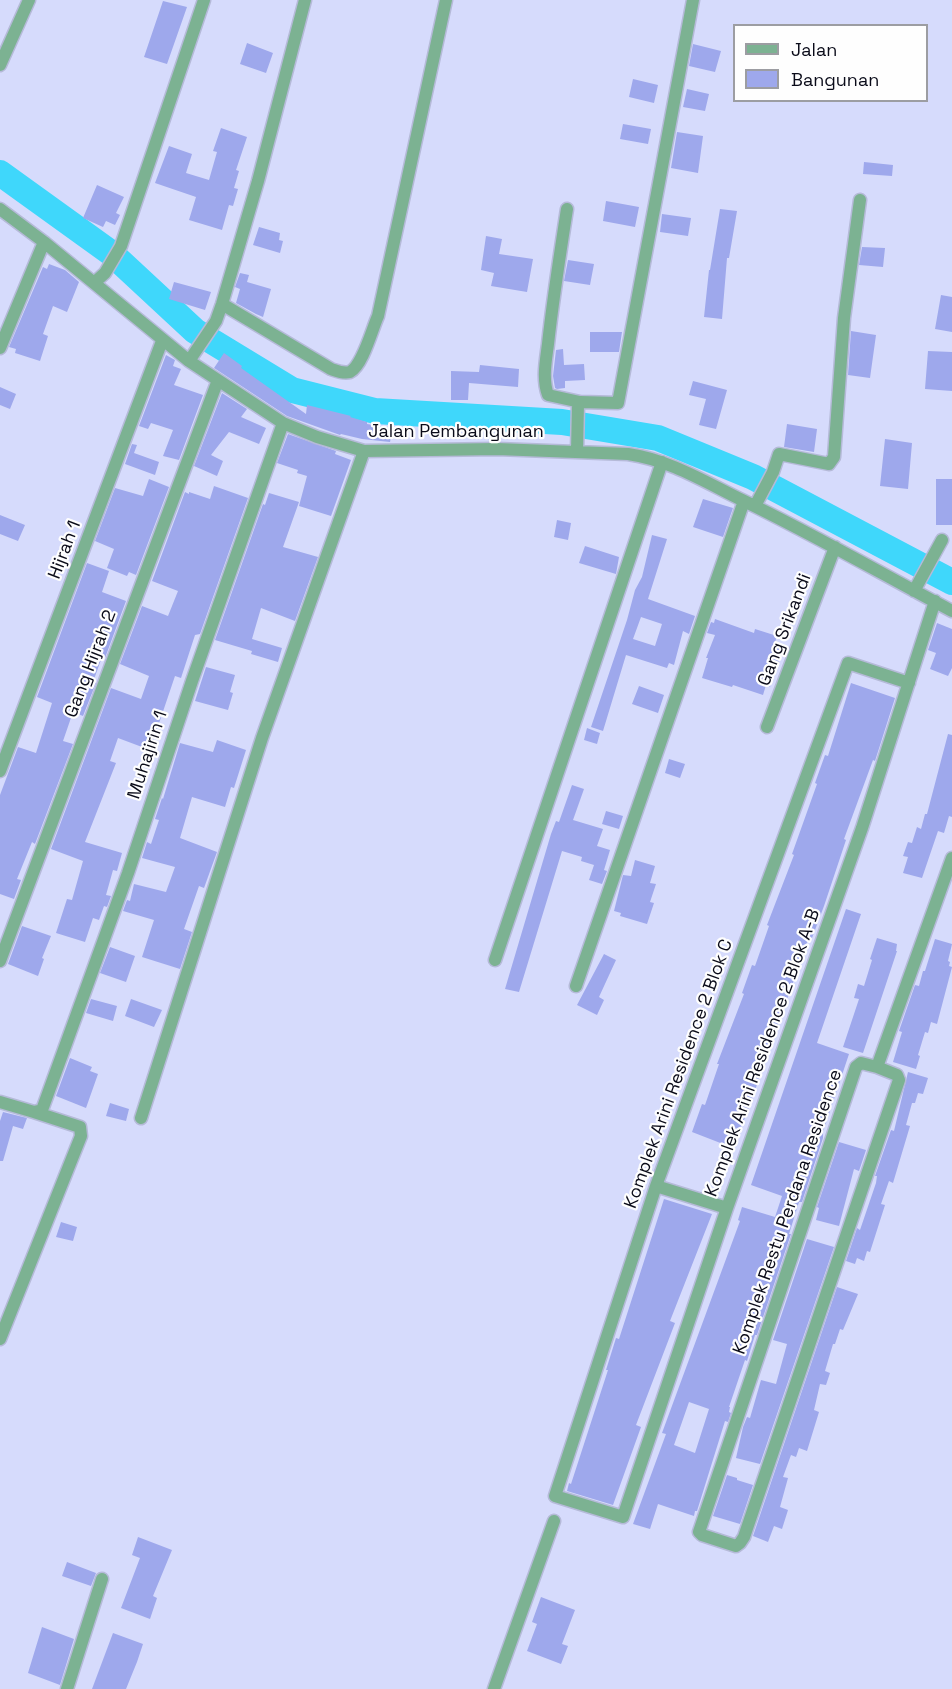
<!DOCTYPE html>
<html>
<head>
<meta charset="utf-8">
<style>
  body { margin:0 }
  #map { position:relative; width:952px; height:1689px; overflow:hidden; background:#d6dbfc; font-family:"Space Grotesk",sans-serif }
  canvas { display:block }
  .legend { position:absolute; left:733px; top:24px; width:195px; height:78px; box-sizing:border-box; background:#fefefe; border:2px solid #9c9da2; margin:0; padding:8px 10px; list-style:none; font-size:18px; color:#0a0b19 }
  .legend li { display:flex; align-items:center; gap:12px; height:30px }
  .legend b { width:30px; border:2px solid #9c9da2 }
</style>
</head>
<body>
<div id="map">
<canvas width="952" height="1689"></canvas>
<ul class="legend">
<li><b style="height:8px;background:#7cb292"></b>Jalan</li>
<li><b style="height:16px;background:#9ea8ec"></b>Bangunan</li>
</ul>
</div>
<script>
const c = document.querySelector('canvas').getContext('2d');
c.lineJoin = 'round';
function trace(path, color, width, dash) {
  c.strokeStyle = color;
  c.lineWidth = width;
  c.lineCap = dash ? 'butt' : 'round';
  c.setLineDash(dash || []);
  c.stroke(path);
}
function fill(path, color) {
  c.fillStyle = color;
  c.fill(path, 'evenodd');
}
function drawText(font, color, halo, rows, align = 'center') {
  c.font = font + ' "Space Grotesk",sans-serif';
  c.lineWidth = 4.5;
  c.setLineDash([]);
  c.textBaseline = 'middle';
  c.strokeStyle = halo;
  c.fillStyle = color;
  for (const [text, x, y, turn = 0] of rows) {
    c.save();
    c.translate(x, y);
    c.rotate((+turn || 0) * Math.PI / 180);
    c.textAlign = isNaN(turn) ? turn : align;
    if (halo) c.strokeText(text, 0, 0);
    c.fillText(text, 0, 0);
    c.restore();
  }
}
const river = new Path2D(`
  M 0,173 L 111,253 L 195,331 L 292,390 L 375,411 L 562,422 L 658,438 L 753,477 L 952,582`);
const building = new Path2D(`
  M 163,1 L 187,7 L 167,64 L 144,57 Z
  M 247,43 L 273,53 L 266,73 L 240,64 Z
  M 693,44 L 721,51 L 715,72 L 689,66 Z
  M 633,79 L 658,85 L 654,103 L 629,97 Z
  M 687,89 L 709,94 L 705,111 L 683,107 Z
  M 623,124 L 651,129 L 648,144 L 620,139 Z
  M 221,128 L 247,137 L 236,170 L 239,171 L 234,188 L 238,189 L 233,206 L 229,205 L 222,230 L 189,220 L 196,197 L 155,183 L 169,146 L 192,154 L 186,173 L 209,180 L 217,152 L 213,151 Z
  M 677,132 L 703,136 L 698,173 L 671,168 Z
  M 864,162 L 893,165 L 892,176 L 863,174 Z
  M 97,185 L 124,197 L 116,213 L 120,215 L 115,225 L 106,221 L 103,227 L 83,218 Z
  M 606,201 L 639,207 L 635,227 L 603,221 Z
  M 720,209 L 737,211 L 729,258 L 727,258 L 722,319 L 704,317 L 709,270 L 710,270 Z
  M 662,214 L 691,218 L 688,236 L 660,232 Z
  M 259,227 L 280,233 L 279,240 L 283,241 L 280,253 L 253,245 Z
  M 486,236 L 502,239 L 499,254 L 533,259 L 527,292 L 491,286 L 494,273 L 481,270 Z
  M 862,247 L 885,248 L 883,267 L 859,265 Z
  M 568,260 L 594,264 L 590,285 L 564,281 Z
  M 49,264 L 65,270 L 79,282 L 67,312 L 53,306 L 43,334 L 48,336 L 40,361 L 15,353 L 16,349 L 9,347 L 43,267 L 47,269 Z
  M 240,273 L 249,275 L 247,282 L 271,289 L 263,317 L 256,314 L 236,303 L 240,289 L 235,287 Z
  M 174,282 L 211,292 L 205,310 L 169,299 Z
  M 941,295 L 952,297 L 952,332 L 935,329 Z
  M 851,331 L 876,335 L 870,378 L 848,375 Z
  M 590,332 L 622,332 L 619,352 L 590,352 Z
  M 563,349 L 564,365 L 584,364 L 585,380 L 565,381 L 565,388 L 557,389 L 555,388 L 553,376 L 556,350 Z
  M 928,351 L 952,352 L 952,391 L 925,389 Z
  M 224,353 L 242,366 L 241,368 L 306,414 L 307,405 L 351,416 L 350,417 L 367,422 L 367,424 L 393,428 L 390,442 L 362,439 L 341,434 L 340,435 L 287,416 L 214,368 Z
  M 166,355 L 175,360 L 173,366 L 181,369 L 174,385 L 203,395 L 179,460 L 163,456 L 173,430 L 151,423 L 148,429 L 139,426 Z
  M 480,365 L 519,369 L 518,387 L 469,383 L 468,400 L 451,400 L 451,371 L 479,372 Z
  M 693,381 L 727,390 L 716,429 L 699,425 L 706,399 L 689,395 Z
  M 0,387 L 16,394 L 10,409 L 0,405 Z
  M 222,393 L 247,409 L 241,417 L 266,428 L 259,444 L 229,432 L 211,455 L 223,461 L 217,476 L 194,466 Z
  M 787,424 L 817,429 L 814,452 L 784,447 Z
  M 288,434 L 336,451 L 335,454 L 351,460 L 331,516 L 299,506 L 307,476 L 297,473 L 298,470 L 277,463 Z
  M 885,439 L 912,443 L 908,489 L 880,486 Z
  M 132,444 L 137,445 L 134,453 L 159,462 L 155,475 L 125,464 Z
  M 149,479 L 169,487 L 136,575 L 129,572 L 127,576 L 107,568 L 114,549 L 95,541 L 115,488 L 143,496 Z
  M 936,479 L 952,479 L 952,525 L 936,525 Z
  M 214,486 L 248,498 L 200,634 L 195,635 L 181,678 L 175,676 L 150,750 L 118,738 L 110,761 L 116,763 L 85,842 L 122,853 L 117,871 L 113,870 L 106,895 L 111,896 L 107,907 L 104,906 L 99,920 L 93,918 L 85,942 L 56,933 L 67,899 L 72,900 L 83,861 L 51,849 L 111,688 L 141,699 L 149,676 L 120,664 L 142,606 L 168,616 L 178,591 L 152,581 L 185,492 L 189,494 L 189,492 L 210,499 Z
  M 269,493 L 299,502 L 283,547 L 318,557 L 295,621 L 261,608 L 252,639 L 282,648 L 278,662 L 251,654 L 252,651 L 215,640 L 263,504 L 265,505 Z
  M 703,499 L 733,508 L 723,537 L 693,527 Z
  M 0,515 L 25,525 L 18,541 L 0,534 Z
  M 557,520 L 571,523 L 568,540 L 554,537 Z
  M 652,535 L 667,539 L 648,599 L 695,616 L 689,634 L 683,631 L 674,665 L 669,663 L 667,668 L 626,655 L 603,731 L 591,727 L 627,620 L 635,590 L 642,577 ZM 641,617 L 662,624 L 655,646 L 633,639 Z
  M 585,546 L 619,557 L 616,574 L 579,563 Z
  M 87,563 L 109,571 L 102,592 L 126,601 L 105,658 L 102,657 L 93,682 L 96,683 L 83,716 L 73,712 L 63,741 L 73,744 L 35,844 L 32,842 L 17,879 L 21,880 L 14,899 L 0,894 L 0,795 L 18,747 L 36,753 L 52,703 L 37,697 Z
  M 715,619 L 754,633 L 755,629 L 777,636 L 775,642 L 784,645 L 770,687 L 766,685 L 763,695 L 733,685 L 732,687 L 702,678 L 708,658 L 706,658 L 715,635 L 707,633 L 711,622 L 714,623 Z
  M 937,623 L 952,629 L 952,668 L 948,676 L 930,669 L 936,653 L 928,650 Z
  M 206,667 L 235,675 L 230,692 L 233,693 L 228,710 L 195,701 Z
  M 851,683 L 895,698 L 875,761 L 873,760 L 844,839 L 846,840 L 824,906 L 812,938 L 809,937 L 747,1113 L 733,1146 L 723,1144 L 692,1132 L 702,1104 L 705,1105 L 719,1064 L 717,1064 L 744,994 L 742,993 L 752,965 L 755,966 L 769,926 L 767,925 L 794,855 L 792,854 L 817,784 L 815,783 L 825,755 L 828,756 Z
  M 639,686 L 664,695 L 658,713 L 632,704 Z
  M 587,728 L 600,733 L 597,744 L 584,740 Z
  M 948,734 L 952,735 L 952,817 L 949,816 L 944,833 L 938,831 L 922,878 L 903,873 L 908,857 L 903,856 L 908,842 L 912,843 L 917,827 L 921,829 L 925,814 L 927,814 Z
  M 217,740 L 246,750 L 234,788 L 231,787 L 225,807 L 192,797 L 180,838 L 217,852 L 204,888 L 199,886 L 184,929 L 192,932 L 180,969 L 142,957 L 154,920 L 123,911 L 127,900 L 130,901 L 134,884 L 166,892 L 175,867 L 142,858 L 147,842 L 151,844 L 159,820 L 155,819 L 162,798 L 163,799 L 180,743 L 213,752 Z
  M 669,759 L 685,764 L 680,778 L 665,773 Z
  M 572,785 L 584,789 L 573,820 L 603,829 L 597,846 L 610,850 L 604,870 L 607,871 L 602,884 L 589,880 L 594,865 L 581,861 L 582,857 L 562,851 L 519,992 L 505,989 L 551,834 L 556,821 L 559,822 Z
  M 606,811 L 623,816 L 619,829 L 602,824 Z
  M 635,860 L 655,866 L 650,883 L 656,884 L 650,902 L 654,903 L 647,924 L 620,916 L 621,913 L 614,911 L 623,875 L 631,876 Z
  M 846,909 L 861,914 L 817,1043 L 849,1054 L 823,1132 L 823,1138 L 802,1202 L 799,1202 L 789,1234 L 791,1234 L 757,1335 L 755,1335 L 747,1361 L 745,1360 L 729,1407 L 730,1407 L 729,1412 L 731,1413 L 728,1422 L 725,1421 L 697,1511 L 695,1511 L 694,1516 L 658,1504 L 650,1529 L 633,1524 L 666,1434 L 662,1433 L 740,1221 L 738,1220 L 742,1207 L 775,1217 L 782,1196 L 751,1185 ZM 689,1402 L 709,1409 L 695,1453 L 674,1445 Z
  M 22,926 L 51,936 L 42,958 L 44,959 L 38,976 L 8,964 Z
  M 877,938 L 897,944 L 896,951 L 897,951 L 863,1053 L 843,1047 L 859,999 L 854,998 L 858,984 L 864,986 L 872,960 L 870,959 Z
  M 935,939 L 952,944 L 948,961 L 950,962 L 949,966 L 952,967 L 937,1024 L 931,1022 L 928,1033 L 925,1032 L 918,1055 L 920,1056 L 916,1069 L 893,1062 L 902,1032 L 899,1031 L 915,985 L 919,986 L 923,971 L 925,971 Z
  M 110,947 L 135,956 L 126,982 L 100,973 Z
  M 604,954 L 616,960 L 599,997 L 604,1000 L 597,1015 L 577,1005 Z
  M 91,999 L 117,1006 L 113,1021 L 86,1013 Z
  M 131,999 L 162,1010 L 154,1027 L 125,1016 Z
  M 70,1058 L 92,1067 L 90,1071 L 98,1074 L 86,1108 L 56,1096 Z
  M 908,1072 L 928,1078 L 923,1094 L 918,1093 L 915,1103 L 912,1103 L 906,1125 L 910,1126 L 893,1183 L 889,1181 L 881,1204 L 885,1205 L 870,1252 L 867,1251 L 864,1261 L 857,1258 L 855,1264 L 846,1261 L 857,1228 L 860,1230 L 876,1183 L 877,1176 L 875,1176 L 891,1130 L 894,1131 Z
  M 110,1103 L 129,1109 L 126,1121 L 106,1116 Z
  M 3,1112 L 27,1118 L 23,1129 L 13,1126 L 3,1161 L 0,1161 L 0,1121 Z
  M 839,1142 L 866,1150 L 859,1171 L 854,1169 L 839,1226 L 816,1220 L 819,1208 L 817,1207 Z
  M 664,1199 L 712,1214 L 670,1321 L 675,1323 L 636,1425 L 641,1427 L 613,1505 L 567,1491 L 569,1483 L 571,1484 L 608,1370 L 606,1370 L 616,1338 L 619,1339 Z
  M 61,1222 L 77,1227 L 73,1241 L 56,1237 Z
  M 807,1239 L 834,1247 L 760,1464 L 736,1458 L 743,1427 L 747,1417 L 750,1418 L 761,1380 L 776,1384 L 787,1344 L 773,1340 Z
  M 837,1287 L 858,1294 L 843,1330 L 840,1329 L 835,1344 L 833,1344 L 825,1371 L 830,1373 L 826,1385 L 820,1384 L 814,1410 L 819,1412 L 807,1451 L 799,1448 L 796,1457 L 791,1455 L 783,1477 L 788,1478 L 780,1507 L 788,1510 L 782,1529 L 774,1526 L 768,1542 L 753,1536 Z
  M 727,1475 L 737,1478 L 737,1480 L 753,1485 L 740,1524 L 713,1516 Z
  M 138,1537 L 172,1550 L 153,1596 L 157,1598 L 150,1619 L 121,1608 L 140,1558 L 132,1555 Z
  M 67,1562 L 96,1573 L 91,1586 L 62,1576 Z
  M 541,1597 L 575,1610 L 562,1644 L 568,1646 L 561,1664 L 527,1651 L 537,1624 L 532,1622 Z
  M 42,1627 L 74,1639 L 60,1685 L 28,1673 Z
  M 113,1633 L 143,1644 L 137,1662 L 126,1689 L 92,1689 Z`);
const minor = new Path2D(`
  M 0,65 L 29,0
  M 0,209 L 44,242 L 189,361 L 283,423 L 317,437 L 364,451 L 497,449 L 628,454 C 670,460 705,482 742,500 C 813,534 882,574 952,611
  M 567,209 C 560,254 553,298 548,344 C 546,360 542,379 548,395 L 580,402 L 618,403 L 693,0
  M 94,283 L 105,273 L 121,246 L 204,0
  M 222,304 L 331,369 C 337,371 343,374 350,372 C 363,365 372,329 378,316 L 446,0
  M 0,348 L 44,242
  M 189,361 L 216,321 L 222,304 L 258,181 L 305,0
  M 577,452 L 578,404 L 580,402
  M 755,506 L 773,472 L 779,454 L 829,464 L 834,457 L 844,318 L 860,200
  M 914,591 L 942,540
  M 909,683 L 848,663 L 656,1186 L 555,1496 L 623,1517 L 727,1208 L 862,828 L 935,601
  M 767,727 L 835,547
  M 0,771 L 162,341
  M 495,960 L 662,462
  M 0,961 L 218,380
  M 576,986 L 744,501
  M 877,1067 L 897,1075 L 899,1080 L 744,1537 L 740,1543 L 736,1546 L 702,1535 L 699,1532 L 856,1067 L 861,1063 L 877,1067 L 952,858
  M 0,1102 L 34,1112 L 42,1110 L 128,873 L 192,681 L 283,423
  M 141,1118 L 262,738 L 364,451
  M 656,1186 L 727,1208
  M 0,1339 L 81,1136 L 80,1127 L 34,1112
  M 67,1689 L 102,1579
  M 494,1689 L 554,1521`);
const streetNames = [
  ["Jalan Pembangunan",456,432],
  ["Hijrah 1",65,550,-69],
  ["Gang Srikandi",785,630,-69],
  ["Gang Hijrah 2",91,664,-69],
  ["Muhajirin 1",148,755,-72],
  ["Komplek Arini Residence 2 Blok A-B",763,1053,-70],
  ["Komplek Arini Residence 2 Blok C",679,1074,-70],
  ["Komplek Restu Perdana Residence",788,1212,-71]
];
trace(river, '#3fd7fb', 26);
fill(building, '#9ea8ec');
trace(minor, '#b5bad8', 15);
trace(minor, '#7cb292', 12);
drawText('18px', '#0a0b19', '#fefefe', streetNames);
</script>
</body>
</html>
